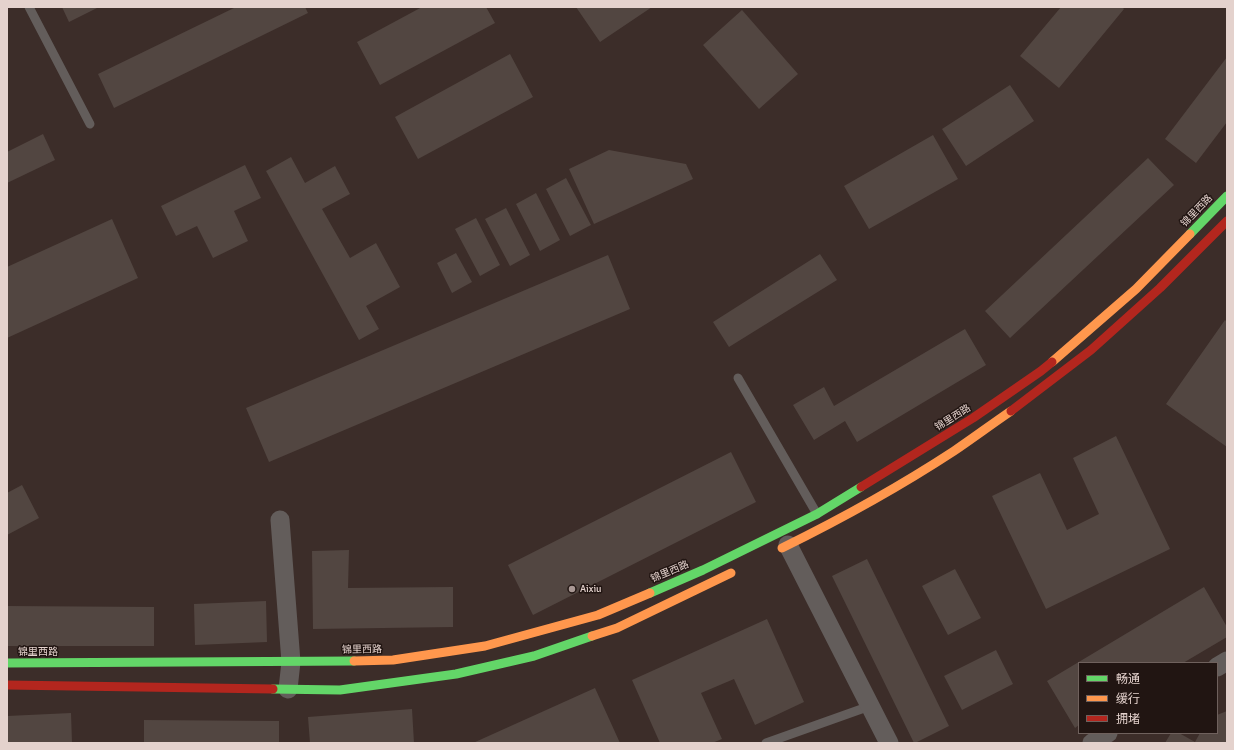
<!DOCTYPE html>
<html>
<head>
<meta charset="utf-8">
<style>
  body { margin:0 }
  #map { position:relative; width:1234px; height:750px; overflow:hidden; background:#3c2d29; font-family:Signika,"Noto Sans SC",sans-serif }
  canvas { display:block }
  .frame { position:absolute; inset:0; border:8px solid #e4d2cd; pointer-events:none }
  .legend { position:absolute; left:1078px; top:662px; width:140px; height:72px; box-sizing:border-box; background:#211512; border:1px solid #6f615d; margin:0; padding:5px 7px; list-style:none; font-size:12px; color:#e4d2cd }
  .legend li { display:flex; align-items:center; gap:8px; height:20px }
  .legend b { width:20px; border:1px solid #6f615d }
</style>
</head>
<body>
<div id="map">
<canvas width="1234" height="750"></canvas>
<div class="frame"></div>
<ul class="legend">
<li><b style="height:5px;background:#63d668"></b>畅通</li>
<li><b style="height:5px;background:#ff974d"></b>缓行</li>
<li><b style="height:5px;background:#b3261e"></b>拥堵</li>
</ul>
</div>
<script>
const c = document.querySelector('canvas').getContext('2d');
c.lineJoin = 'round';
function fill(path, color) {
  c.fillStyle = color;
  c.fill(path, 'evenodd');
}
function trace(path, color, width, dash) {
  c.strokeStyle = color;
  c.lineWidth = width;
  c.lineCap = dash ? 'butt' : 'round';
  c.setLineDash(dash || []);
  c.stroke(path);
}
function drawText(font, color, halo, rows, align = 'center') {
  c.font = font + ' Signika,"Noto Sans SC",sans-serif';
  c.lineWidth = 3;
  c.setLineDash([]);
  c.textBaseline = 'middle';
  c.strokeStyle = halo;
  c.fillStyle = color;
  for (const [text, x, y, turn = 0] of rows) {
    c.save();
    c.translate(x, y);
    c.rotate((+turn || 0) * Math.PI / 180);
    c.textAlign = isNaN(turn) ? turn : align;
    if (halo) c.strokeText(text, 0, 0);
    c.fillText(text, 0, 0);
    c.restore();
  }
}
const building = new Path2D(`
  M 62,7 L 99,7 L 69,22 Z
  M 236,7 L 305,7 L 308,13 L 114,108 L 98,74 Z
  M 422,7 L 486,7 L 495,23 L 380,85 L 357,42 Z
  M 576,7 L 652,7 L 600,42 Z
  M 1061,7 L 1122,7 L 1124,9 L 1059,88 L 1020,56 Z
  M 742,10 L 798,74 L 759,109 L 703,45 Z
  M 510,54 L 533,97 L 418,159 L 395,117 Z
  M 1227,57 L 1227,122 L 1196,163 L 1165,139 Z
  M 1010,85 L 1034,121 L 966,166 L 942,129 Z
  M 43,134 L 55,160 L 7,183 L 7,152 Z
  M 933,135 L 958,179 L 869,229 L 844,186 Z
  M 609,150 L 686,164 L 693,179 L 594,224 L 569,169 Z
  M 291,157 L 305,183 L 335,166 L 350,194 L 322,209 L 350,258 L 376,243 L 400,287 L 366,306 L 379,329 L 359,340 L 266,171 Z
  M 1148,158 L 1174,185 L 1010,338 L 985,311 Z
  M 245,165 L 261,198 L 234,211 L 248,241 L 213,258 L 197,226 L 176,236 L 161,206 Z
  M 566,178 L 591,225 L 570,236 L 546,189 Z
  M 536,193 L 560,240 L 540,251 L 516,204 Z
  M 506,208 L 530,255 L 510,266 L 485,219 Z
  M 476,218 L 500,265 L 480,276 L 455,229 Z
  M 112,219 L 138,278 L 7,338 L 7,267 Z
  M 456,253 L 472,282 L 452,293 L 437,263 Z
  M 820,254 L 837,280 L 729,347 L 713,322 Z
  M 608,255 L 630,309 L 269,462 L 246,408 Z
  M 1225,320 L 1227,322 L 1227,447 L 1166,404 Z
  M 965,329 L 986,365 L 857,442 L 845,421 L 814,440 L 793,405 L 824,387 L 834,406 Z
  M 1116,436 L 1170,549 L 1046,609 L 992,496 L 1040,473 L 1067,530 L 1099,514 L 1073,458 Z
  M 731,452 L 756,502 L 533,615 L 508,565 Z
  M 22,485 L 39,518 L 7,535 L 7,493 Z
  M 349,550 L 348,588 L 453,587 L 453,627 L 313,629 L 312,551 Z
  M 867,559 L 949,726 L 915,743 L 914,743 L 832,576 Z
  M 955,569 L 981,618 L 948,635 L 922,586 Z
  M 1204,587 L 1227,627 L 1227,637 L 1183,663 L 1079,663 L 1079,725 L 1075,728 L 1047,681 Z
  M 266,601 L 267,642 L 195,645 L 194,604 Z
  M 7,606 L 154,607 L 154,646 L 7,646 Z
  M 767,619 L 804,702 L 755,725 L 734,679 L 701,693 L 722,739 L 712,743 L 660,743 L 632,680 Z
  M 996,650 L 1013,684 L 962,710 L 944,676 Z
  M 595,688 L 620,743 L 473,743 Z
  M 412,709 L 414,743 L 310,743 L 308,717 Z
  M 1227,711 L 1227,743 L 1165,743 L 1171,733 L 1179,733 L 1195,742 L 1200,733 L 1217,733 L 1217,715 Z
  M 71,713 L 72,743 L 7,743 L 7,716 Z
  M 144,720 L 279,721 L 279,743 L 144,743 Z`);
const lane = new Path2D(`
  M 29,7 L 90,124
  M 738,378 L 817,514
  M 766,743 L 870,706`);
const street = new Path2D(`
  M 280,520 L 291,662 L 288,689
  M 788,545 L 889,743
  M 1217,667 L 1227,661
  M 1092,743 L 1108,733`);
const fast = new Path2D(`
  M 1190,234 L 1227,196
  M 650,593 L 703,570 L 817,514 L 861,487
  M 7,663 L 354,661
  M 273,689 L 340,690 L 456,674 L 534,656 L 592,636`);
const slow = new Path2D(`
  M 1052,362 L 1136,289 L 1190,234
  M 782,548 C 841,519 899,487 954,451 C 973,438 992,424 1011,411
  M 592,636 L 617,628 L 731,573
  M 354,661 L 393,660 L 485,646 L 598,615 L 650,593`);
const jam = new Path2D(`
  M 1011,411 L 1091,350 L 1160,288 L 1227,221
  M 861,487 L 973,418 L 1041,371 L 1052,362
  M 7,685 L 273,689`);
const markers = [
  [572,589,4,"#a99894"]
];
const streetNames = [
  ["锦里西路",1197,211,-46],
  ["锦里西路",953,418,-32],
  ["锦里西路",670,572,-23],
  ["锦里西路",362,650,-1],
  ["锦里西路",38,652]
];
const poiNames = [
  ["Aixiu",580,589]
];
fill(building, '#524641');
trace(lane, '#635d5b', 9);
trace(street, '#635d5b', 19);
trace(fast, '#63d668', 9);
trace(slow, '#ff974d', 9);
trace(jam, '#b3261e', 9);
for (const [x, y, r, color] of markers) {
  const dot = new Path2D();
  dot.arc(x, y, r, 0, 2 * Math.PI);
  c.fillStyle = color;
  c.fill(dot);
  trace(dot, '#211512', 1.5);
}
drawText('10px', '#e4d2cd', '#211512', streetNames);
drawText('10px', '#e4d2cd', '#211512', poiNames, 'left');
</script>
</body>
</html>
